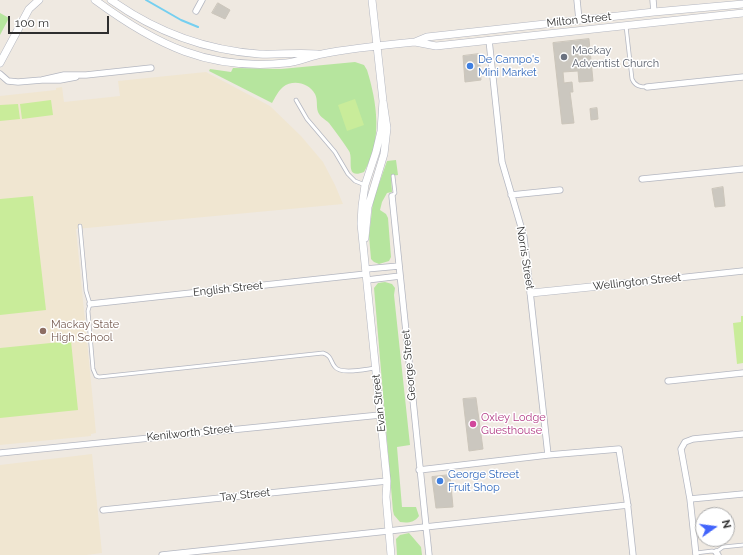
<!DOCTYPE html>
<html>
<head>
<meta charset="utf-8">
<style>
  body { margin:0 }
  #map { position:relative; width:743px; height:555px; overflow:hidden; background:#efe9e1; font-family:Raleway,sans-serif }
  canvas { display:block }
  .north { position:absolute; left:695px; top:507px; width:40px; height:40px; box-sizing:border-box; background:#fff; border:1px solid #ababab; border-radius:50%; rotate:76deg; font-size:11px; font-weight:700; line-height:16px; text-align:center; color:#2e2e2e }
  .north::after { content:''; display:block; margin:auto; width:14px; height:18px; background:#4264fb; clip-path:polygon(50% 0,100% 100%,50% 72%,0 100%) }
  .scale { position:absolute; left:8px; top:16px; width:101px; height:18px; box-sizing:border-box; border:2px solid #2e2e2e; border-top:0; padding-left:5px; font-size:12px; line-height:14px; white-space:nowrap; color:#2e2e2e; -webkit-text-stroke:3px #fff; paint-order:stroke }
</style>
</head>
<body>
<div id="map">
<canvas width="743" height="555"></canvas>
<div class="north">N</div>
<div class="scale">100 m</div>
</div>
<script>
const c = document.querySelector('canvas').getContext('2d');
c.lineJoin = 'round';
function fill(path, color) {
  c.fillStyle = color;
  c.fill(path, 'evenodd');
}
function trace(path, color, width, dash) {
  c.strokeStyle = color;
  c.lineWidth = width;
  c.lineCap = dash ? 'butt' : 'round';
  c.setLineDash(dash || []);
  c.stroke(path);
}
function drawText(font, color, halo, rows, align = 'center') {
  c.font = font + ' Raleway,sans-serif';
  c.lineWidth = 3;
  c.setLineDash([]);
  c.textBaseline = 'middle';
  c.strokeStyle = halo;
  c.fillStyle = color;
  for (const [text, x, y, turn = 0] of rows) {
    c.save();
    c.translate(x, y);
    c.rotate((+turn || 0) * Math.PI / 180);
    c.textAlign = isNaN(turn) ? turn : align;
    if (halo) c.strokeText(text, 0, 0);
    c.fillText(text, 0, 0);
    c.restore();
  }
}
const education = new Path2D(`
  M 206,72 L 270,106 L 301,136 L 323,162 L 335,185 L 343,204 L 76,229 L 96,433 L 91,434 L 91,436 L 0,445 L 0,96 L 56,90 L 56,88 L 62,87 L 64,102 L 120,96 L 118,81 Z
  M 92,454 L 102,553 L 86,555 L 0,555 L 0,465 Z`);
const green = new Path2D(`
  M 0,13 L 9,18 L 0,35 Z
  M 355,62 L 364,65 L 367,70 C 377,102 383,141 364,172 C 344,180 354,159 349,151 C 343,142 336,132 329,123 C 326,120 320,117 318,112 C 316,106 318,100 315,94 C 309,83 293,79 283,87 C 278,91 275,98 272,103 L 209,71 L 210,69 L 231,72 L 233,68 L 281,69 Z
  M 396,160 L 398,175 L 391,176 L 392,192 L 387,193 L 382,202 L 380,210 L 386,214 L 388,218 L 391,257 L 389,261 L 379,264 L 374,262 L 371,259 L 369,236 L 373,201 L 387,161 Z
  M 385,282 L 392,284 L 395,288 L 394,295 L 410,445 L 397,447 L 402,507 L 416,507 L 419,516 C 414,523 407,523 400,522 L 394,515 L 393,511 L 374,288 L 378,283 Z
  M 409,533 L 421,547 L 422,555 L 397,555 L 396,539 L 400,535 Z`);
const pitch = new Path2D(`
  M 355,99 L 364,125 L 347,131 L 338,105 Z
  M 51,100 L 53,115 L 22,119 L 20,104 Z
  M 18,104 L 20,119 L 0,121 L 0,105 Z
  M 33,196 L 46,310 L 0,315 L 0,199 Z
  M 741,316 L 743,316 L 743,363 L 737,364 L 733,323 L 741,322 Z
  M 71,341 L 78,410 L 0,418 L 0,348 Z`);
const stream = new Path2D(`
  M 146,0 L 181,20 L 198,27`);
const building = new Path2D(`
  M 218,3 L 230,10 L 225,19 L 212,13 Z
  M 589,39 L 593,81 L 579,82 L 578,71 L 563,72 L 564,83 L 572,82 L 573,92 L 570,92 L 574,123 L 562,124 L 553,43 Z
  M 479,54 L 481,80 L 465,82 L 463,56 Z
  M 597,108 L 598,119 L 591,120 L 590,109 Z
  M 723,187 L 725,206 L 715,207 L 712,189 Z
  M 476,398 L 483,449 L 469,451 L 463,399 Z
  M 450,475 L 453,507 L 436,508 L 432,477 Z`);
const service = new Path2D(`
  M 626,26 L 632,79 C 635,86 640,87 647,87
  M 296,100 L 307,119 L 335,152 L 348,174 L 355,181 L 365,185
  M 392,196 L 395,193 L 393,176
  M 80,226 L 86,291 L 90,304 L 88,311 L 93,369 L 96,376 L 99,377 L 323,353 C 332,356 330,361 335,367 C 341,375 366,369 375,368
  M 696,553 L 712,551 L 716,552 L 723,547 L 743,545`);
const minor = new Path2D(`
  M 577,0 L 579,20
  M 653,0 L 654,12
  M 196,11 L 202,0
  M 489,40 L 502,162 L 524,237 L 548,455
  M 0,74 L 8,81 L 18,82 L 42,80 L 60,80 L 76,77
  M 42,80 L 64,75 L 86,75 L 151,68
  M 647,87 L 743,77
  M 642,179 L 743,169
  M 511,195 L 560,190
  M 392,196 L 429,555
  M 366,269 L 399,266
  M 367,280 L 400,276
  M 650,281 L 743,271
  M 90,304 L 366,274
  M 668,381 L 743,373
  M 0,453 L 380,415
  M 419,470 L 548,455 L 619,449 L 627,500 L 633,555
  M 690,499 L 743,494
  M 103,510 L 387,481
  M 388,531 L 628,505
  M 716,552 L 718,555
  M 162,555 L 388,531
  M 696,555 L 690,499 L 681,449 L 685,442 L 693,439 L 743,434`);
const tertiary = new Path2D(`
  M 95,0 C 156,45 209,71 286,63 C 299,62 310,56 322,54 C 352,48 384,45 415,42 L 427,37 L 654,12 L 743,4
  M 111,0 C 156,32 203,50 259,54 C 278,55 297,52 317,54
  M 415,42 L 436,46 L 743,13
  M 0,63 L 29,9 L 39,0
  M 383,101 L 381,131 L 376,152 L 365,185 L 362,206 L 361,224 L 387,481 L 386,497 L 391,555
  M 365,238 L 368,207 L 384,154 L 387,128 L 383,101 L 372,0
  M 531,293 L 650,281`);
const markers = [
  [564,57,4,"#6b7280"],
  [470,66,4,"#3f7fe0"],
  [43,331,4,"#8d6e63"],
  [473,424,4,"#d1479c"],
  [440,481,4,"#3f7fe0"]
];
const streetNames = [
  ["Milton Street",579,20,-6],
  ["Norris Street",525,258,81],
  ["Wellington Street",637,282,-6],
  ["English Street",228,289,-6],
  ["George Street",409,365,-95],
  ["Evan Street",379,403,-96],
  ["Kenilworth Street",190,433,-6],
  ["Tay Street",245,495,-6]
];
const worshipNames = [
  ["Mackay",572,51],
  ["Adventist Church",572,64]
];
const shopNames = [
  ["De Campo's",478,60],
  ["Mini Market",478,73],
  ["George Street",448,475],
  ["Fruit Shop",448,488]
];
const educationNames = [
  ["Mackay State",51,325],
  ["High School",51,338]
];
const hotelNames = [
  ["Oxley Lodge",481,418],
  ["Guesthouse",481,431]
];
fill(education, '#f0e6d1');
fill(green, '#b6e59e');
fill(pitch, '#c9ec9a');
trace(stream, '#75cff0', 2);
fill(building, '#cbc7bf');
trace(building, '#cbc5ba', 1);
trace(service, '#b4b7c1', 4.5);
trace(minor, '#b4b7c1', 7);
trace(tertiary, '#b4b7c1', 8);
trace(service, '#fff', 3);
trace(minor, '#fff', 5.5);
trace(tertiary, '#fff', 7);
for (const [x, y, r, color] of markers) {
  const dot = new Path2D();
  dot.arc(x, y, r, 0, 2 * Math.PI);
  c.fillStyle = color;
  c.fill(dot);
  trace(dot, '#fff', 1.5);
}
drawText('11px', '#2e2e2e', '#fff', streetNames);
drawText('11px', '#5b616d', '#fff', worshipNames, 'left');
drawText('11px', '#366cbe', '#fff', shopNames, 'left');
drawText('11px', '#785e54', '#fff', educationNames, 'left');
drawText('11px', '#b23c85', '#fff', hotelNames, 'left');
</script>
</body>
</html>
